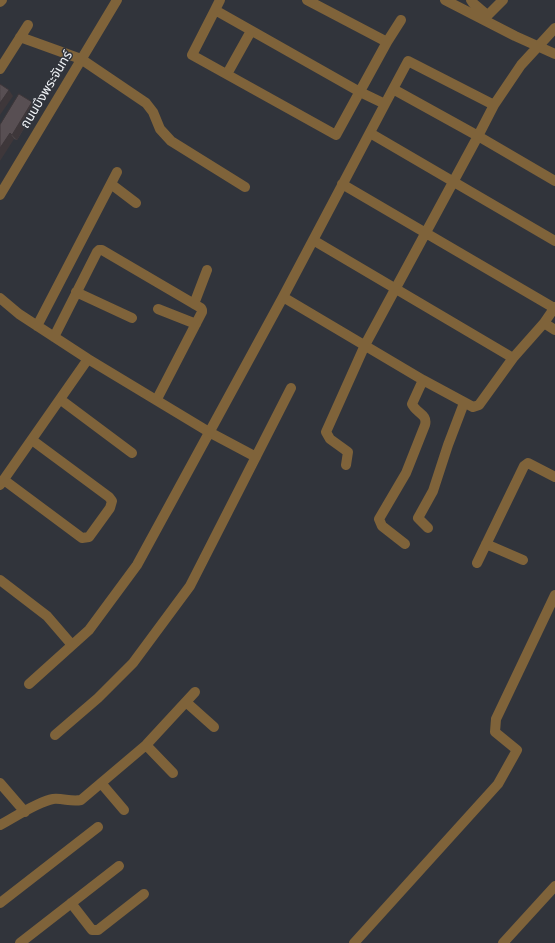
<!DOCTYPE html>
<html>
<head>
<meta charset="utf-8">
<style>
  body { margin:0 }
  canvas { display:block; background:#31343b }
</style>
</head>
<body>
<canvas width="555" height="943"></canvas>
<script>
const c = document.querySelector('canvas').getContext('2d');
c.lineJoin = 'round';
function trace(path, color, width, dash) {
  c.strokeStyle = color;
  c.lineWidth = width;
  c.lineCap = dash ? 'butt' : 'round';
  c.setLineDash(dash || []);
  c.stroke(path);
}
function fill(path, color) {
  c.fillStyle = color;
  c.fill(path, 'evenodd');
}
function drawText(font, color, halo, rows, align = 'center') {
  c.font = font + ' "DejaVu Sans","Noto Sans Thai",sans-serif';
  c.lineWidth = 3;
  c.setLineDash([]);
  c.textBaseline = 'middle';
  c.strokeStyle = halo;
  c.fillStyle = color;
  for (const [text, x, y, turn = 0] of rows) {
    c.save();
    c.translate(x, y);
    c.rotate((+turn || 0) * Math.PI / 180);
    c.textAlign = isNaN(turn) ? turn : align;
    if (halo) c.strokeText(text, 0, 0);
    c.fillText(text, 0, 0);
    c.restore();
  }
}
const minor = new Path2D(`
  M 220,0 L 215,10 L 360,92 L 385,104 L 393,89 L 478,136 L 555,181
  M 307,0 L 387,42
  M 445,0 L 515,36 L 555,54
  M 471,0 L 473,3 L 486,14 L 488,15 L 503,0
  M 0,2 L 2,0
  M 215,10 L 192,55 L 336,135 L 387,42 L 401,20
  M 20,37 L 81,59 L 146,103 L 153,112 L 160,129 L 171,141 L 245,187
  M 0,69 L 28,25
  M 227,74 L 251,31
  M 393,89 L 408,61 L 494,105
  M 370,133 L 555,241
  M 111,184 L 136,203
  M 342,184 L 554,308
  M 0,195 L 117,0
  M 313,240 L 513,358
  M 76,292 L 132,318
  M 283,297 L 423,380 L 473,407 L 479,405 L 513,358 L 544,323
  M 0,298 L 19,314 L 88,359 L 209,432 L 256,457
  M 194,304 L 207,270
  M 555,307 L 544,323 L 555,330
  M 158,309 L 196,324
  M 37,326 L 117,172
  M 54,337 L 97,252 L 99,250 L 102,250 L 201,308 L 202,310 L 202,312 L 157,399
  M 61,400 L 132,453
  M 346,465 L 348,452 L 330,439 L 326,432 L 365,345 L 478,136 L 494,105 L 521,65 L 555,28
  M 4,480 L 82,538 L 89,537 L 110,508 L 112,501 L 109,497 L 32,440
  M 0,485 L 88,359
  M 428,528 L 418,518 L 433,491 L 448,445 L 464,403
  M 405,544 L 382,526 L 379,519 L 406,473 L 425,425 C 428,414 416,413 412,404 L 423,380
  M 486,544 L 523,560
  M 477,563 L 524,466 L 528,463 L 555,477
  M 0,580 L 47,616 L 72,645
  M 29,684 L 89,630 L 137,565 L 283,297 L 385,104
  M 186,702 L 214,727
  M 55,735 L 98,698 L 133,663 L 190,586 L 291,388
  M 146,745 L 173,773
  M 0,783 L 25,812
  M 101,783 L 124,810
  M 0,825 C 15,817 37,802 53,799 C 63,798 71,802 81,800 L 146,745 L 195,692
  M 0,903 L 98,827
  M 71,903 L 92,930 L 98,930 L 144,894
  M 20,943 L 119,866
  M 354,943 L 498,784 L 517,750 L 495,732 L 496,719 L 555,595
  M 503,943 L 555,886`);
const wall = new Path2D(`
  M 36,108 L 17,140 L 14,139 L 0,125 Z`);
const shadedWall = new Path2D(`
  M 9,90 L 13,96 L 0,115 L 0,103 Z
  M 32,102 L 36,108 L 17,140 L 12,135 Z
  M 10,133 L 14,139 L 0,161 L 0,148 Z`);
const building = new Path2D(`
  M 0,84 L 9,90 L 0,103 Z
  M 19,94 L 32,102 L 12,135 L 10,133 L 0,148 L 0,125 Z`);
const streetNames = [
  ["ถนนบึงพระจันทร์",47,90,-59]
];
trace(minor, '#7f633a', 10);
fill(wall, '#4c4447');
fill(shadedWall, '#3e373a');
fill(building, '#584f53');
trace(building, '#3e373a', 1);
drawText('13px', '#f2f5f9', '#31343b', streetNames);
</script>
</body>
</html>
